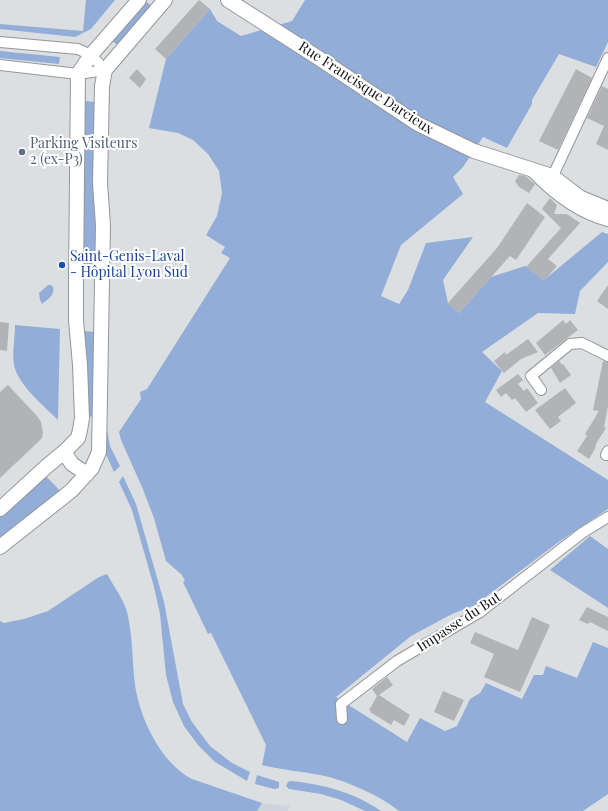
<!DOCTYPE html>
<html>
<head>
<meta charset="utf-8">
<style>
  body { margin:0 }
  canvas { display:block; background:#dcdfe2 }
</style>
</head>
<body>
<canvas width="608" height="811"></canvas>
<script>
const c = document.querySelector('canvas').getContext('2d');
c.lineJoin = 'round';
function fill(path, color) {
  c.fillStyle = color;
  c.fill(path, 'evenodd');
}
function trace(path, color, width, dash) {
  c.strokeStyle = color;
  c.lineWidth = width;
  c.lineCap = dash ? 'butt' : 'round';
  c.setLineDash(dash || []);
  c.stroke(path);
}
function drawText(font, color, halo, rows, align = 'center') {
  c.font = font + ' "Playfair Display",serif';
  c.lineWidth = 4;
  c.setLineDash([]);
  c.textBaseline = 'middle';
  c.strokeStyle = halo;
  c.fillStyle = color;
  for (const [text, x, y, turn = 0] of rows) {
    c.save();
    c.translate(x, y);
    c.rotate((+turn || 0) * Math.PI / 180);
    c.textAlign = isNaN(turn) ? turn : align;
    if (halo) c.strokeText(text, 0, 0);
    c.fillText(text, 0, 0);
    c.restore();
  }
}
const built = new Path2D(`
  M 262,803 L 290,806 L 288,811 L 257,811 Z`);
const green = new Path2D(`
  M 86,0 L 115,0 L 91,29 L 75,37 L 0,29 L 0,24 L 83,31 Z
  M 305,0 L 608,0 L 608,42 L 596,67 L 559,54 L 532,100 L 532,104 L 507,148 L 483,137 L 463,167 L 453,177 L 463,194 L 401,245 L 381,296 L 399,304 L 408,290 L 426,243 L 473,237 L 443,280 L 448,303 L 459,313 L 491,277 L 525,266 L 544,280 L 602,232 L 608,234 L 608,262 L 580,291 L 575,314 L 538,313 L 482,352 L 502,371 L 485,402 L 608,480 L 608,509 L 560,541 L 475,605 L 452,614 L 411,636 L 336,697 L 407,742 L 420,718 L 445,731 L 457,726 L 470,699 L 480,693 L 486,683 L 522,699 L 534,675 L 543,675 L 546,666 L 577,678 L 593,642 L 608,648 L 608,794 L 583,811 L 399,811 C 381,796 343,779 320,775 C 301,771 281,770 262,765 L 266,745 L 211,633 L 208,634 L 183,582 L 185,581 L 182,575 L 166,561 L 154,518 L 142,487 L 121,440 L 119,432 L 141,399 L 140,392 L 147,389 L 230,258 L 221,253 L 225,247 L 206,235 L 217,216 L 222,193 L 219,171 L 208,154 L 193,140 L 178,133 L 149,128 L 166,59 L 210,9 L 217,21 L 241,36 L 292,21 Z
  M 145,1 L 152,6 L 119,46 L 112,41 Z
  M 0,51 L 60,57 L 59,64 L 0,58 Z
  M 85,101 L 96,102 L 98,273 L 82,272 Z
  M 48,285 L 51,285 L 53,287 C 55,296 48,299 42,304 L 40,300 L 39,293 Z
  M 15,325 L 60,329 L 58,420 C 44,406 18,385 14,365 C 12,353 15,338 15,325 Z
  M 81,331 L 98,332 L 95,417 L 85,416 Z
  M 103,429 L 107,430 L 110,446 L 120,466 L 114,472 L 104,450 Z
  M 45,475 L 62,493 L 0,545 L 0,517 Z
  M 123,476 L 136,504 L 164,602 L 183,704 L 192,722 L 210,746 L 232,763 L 250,772 L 247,781 L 215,762 L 198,745 L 184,726 L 173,702 L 166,675 L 160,614 L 154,587 L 132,510 L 119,482 Z
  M 590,536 L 608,549 L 608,608 L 550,570 Z
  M 107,574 C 113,585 124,600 127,612 C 133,636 132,661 135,685 C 140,719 161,763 192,779 L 262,803 L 257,811 L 0,811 L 0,621 L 4,623 L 24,619 L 48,611 L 99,577 Z
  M 257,775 L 279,782 L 279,788 L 274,789 L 255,784 Z
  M 290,781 C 322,784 354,792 381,811 L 365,811 L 341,800 L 321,794 L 289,789 L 286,786 L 288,782 Z`);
const building = new Path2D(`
  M 199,0 L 210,9 L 166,59 L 155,49 Z
  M 137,69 L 146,79 L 140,88 L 129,78 Z
  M 576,69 L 592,78 L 558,150 L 539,141 Z
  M 602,86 L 608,89 L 608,150 L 596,144 L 604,126 L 587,118 Z
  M 519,175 L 525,176 L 535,184 L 529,193 L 519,187 L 515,181 Z
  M 550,198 L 557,205 L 554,214 L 567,214 L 580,223 L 548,259 L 557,266 L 544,281 L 526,267 L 561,228 L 542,209 Z
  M 527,203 L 545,217 L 516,260 L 510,256 L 459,313 L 448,303 L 497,248 Z
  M 608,285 L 608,309 L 597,301 Z
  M 563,320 L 566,324 L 570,320 L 578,330 L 545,355 L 536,343 Z
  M 0,322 L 9,323 L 7,351 L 0,350 Z
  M 528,339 L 538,352 L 521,359 L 504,373 L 494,361 L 505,352 L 506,355 Z
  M 559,361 L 562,365 L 563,364 L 571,375 L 560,383 L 551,368 Z
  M 603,361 L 608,362 L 608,406 L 604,427 L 606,428 L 597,442 L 595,447 L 596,447 L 589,459 L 577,451 L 587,436 L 585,434 L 599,411 L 593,410 Z
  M 518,374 L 523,380 L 518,384 L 524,391 L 527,388 L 538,403 L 526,412 L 515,398 L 512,400 L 506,393 L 501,397 L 496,390 Z
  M 8,385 L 37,416 L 41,422 L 43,432 L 42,438 L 36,444 L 0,478 L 0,392 Z
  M 565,388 L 576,403 L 558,417 L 561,421 L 550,429 L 535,410 Z
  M 587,607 L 608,617 L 608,631 L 590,622 L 588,624 L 579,620 Z
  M 532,617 L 550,625 L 520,692 L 484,677 L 494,654 L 470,643 L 475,632 L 518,650 Z
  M 387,677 L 393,685 L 379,695 L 410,715 L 404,726 L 394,720 L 391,725 L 370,712 L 371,711 L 369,710 L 377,696 L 372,689 Z
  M 443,691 L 464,700 L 454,721 L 434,712 Z`);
const street = new Path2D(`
  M 0,42 L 78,49 L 91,55 L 105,70
  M 0,65 L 78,74 L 105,70
  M 550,182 L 608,58
  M 541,390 L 531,376 L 570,344 L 582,343 L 608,356
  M 606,455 L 608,451
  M 342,719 L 341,704 L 397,661 L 480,612 L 582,533 L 608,517`);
const secondary = new Path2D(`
  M 228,0 L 317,57 L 418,124 L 474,151 L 552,176 L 581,198 L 608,209
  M 534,171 C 555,193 578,211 608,219
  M 64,452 L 72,464 L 87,474
  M 0,509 L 47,466 L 64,452 L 78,438 L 80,430 L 82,418 L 80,365 L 76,320 L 76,281 L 78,74 L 91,55 L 139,0
  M 0,547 L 71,491 L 92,468 L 99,452 L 103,225 L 100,183 L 102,86 L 105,70 L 165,0`);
const markers = [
  [22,152,4,"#5c6f8a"],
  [62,265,4,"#1a4fb4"]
];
const streetNames = [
  ["Rue Francisque Darcieux",366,88,33],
  ["Impasse du But",459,622,-33]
];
const serviceNames = [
  ["Parking Visiteurs",30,144],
  ["2 (ex-P3)",30,160]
];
const transitNames = [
  ["Saint-Genis-Laval",70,257],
  ["- Hôpital Lyon Sud",70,273]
];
fill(built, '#cdd4de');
fill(green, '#92add7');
fill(building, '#b1b3b7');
trace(street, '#94969a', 12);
trace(secondary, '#94969a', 16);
trace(street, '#fff', 10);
trace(secondary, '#fff', 14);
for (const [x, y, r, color] of markers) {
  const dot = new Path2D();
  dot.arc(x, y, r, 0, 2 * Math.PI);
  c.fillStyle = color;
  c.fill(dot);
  trace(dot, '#fff', 1.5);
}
drawText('14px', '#121214', '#fff', streetNames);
drawText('14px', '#4e5e75', '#fff', serviceNames, 'left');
drawText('14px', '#164399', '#fff', transitNames, 'left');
</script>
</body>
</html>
